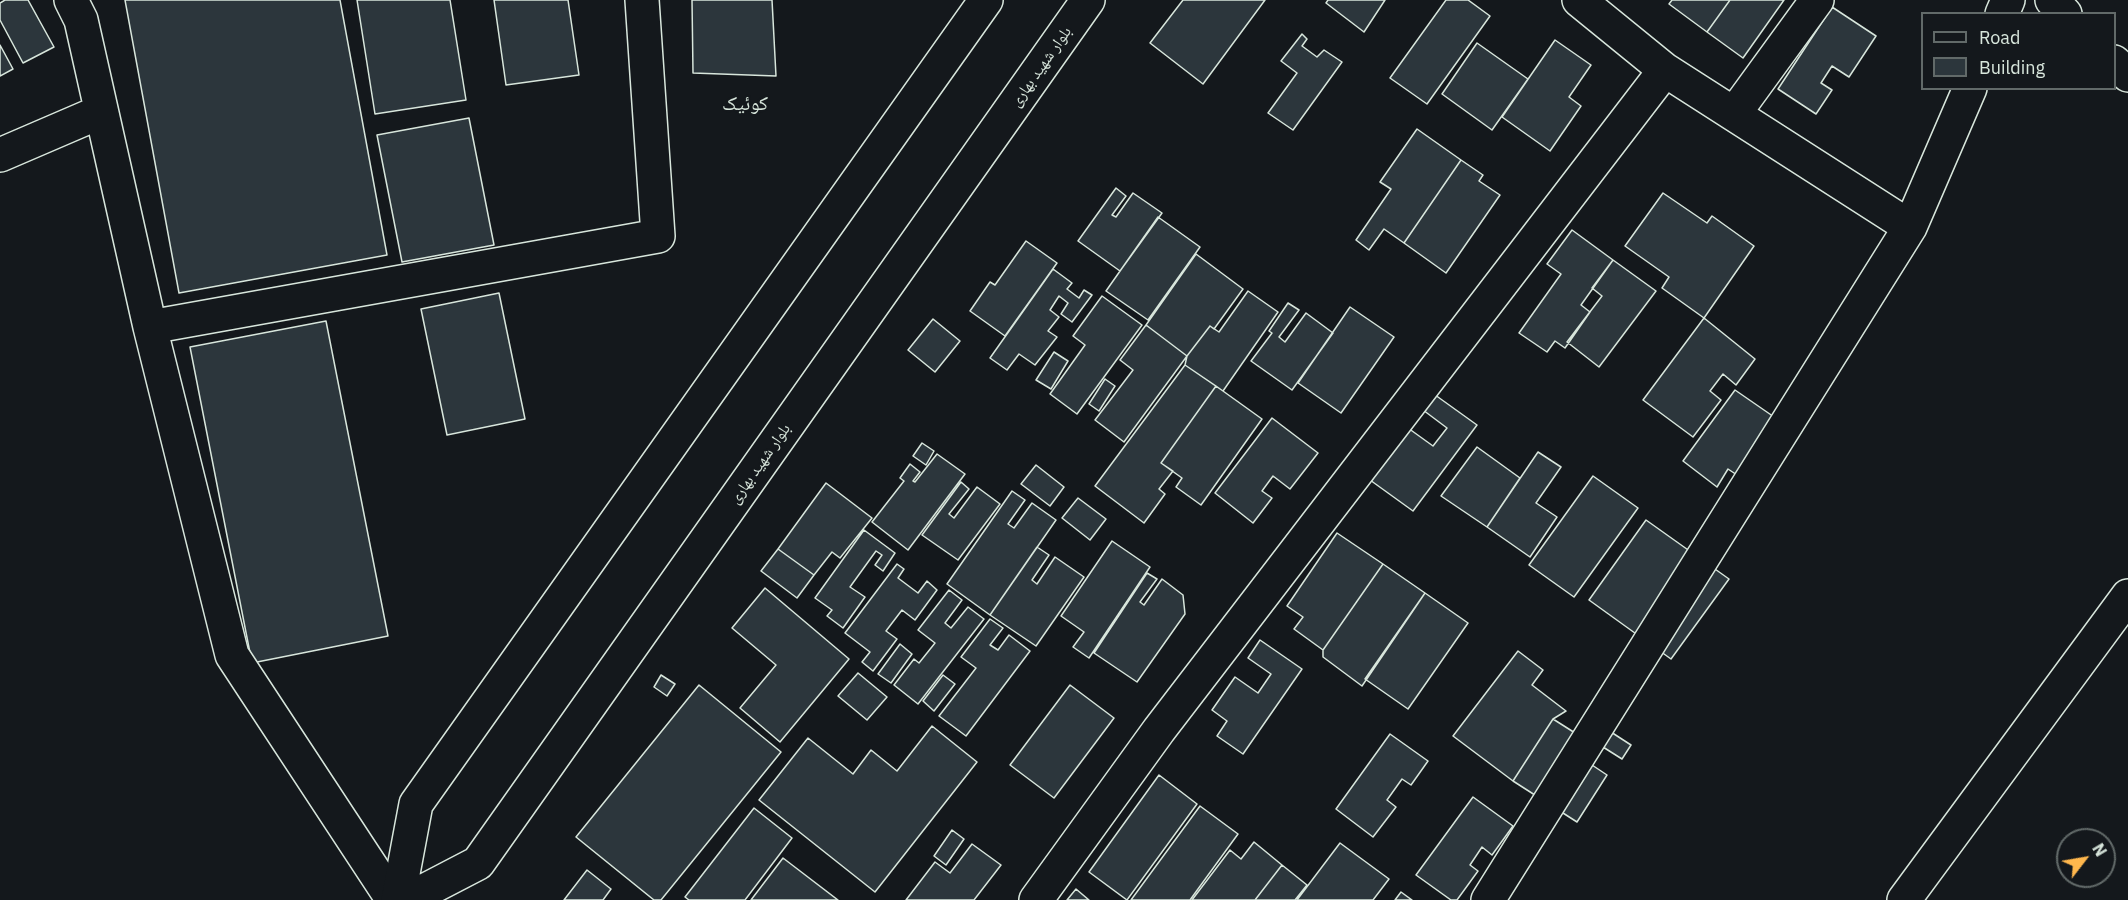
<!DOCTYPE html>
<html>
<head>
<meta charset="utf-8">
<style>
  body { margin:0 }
  #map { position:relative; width:2128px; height:900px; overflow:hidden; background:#14181c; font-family:"IBM Plex Sans",sans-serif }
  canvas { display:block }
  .legend { position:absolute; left:1921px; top:12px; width:195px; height:78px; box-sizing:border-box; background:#14181c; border:2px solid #626a69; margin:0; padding:8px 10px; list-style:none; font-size:18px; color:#d8e6dc }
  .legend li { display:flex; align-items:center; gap:12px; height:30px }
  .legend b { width:30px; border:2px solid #626a69 }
  .north { position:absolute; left:2056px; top:828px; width:60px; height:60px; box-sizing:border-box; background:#14181c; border:2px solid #626a69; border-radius:50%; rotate:59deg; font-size:16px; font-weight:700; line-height:24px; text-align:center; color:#d8e6dc }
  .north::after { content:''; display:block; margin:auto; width:21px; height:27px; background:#ffb74d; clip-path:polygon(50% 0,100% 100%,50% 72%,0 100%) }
</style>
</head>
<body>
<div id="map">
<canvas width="2128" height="900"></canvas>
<ul class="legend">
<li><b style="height:8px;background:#14181c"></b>Road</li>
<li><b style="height:16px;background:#2c363c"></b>Building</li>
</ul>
<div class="north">N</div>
</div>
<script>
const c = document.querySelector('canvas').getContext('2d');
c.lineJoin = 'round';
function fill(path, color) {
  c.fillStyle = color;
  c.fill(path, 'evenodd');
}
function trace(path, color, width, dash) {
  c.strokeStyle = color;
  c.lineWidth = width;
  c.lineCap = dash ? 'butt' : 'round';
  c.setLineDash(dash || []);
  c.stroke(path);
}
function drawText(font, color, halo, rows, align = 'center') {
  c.font = font + ' "IBM Plex Sans","Noto Naskh Arabic",sans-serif';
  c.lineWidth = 4.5;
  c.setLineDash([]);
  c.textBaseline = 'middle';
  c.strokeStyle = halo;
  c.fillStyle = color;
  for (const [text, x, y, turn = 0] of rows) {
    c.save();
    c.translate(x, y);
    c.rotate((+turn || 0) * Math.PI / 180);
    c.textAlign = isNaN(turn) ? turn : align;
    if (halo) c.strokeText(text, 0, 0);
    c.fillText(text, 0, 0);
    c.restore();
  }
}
const building = new Path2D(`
  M 5,0 L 28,0 L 54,47 L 23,63 L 0,20 L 0,3 Z
  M 125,0 L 340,0 L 387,255 L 179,293 Z
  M 357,0 L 450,0 L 466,100 L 375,114 Z
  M 494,0 L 568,0 L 579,75 L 506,85 Z
  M 692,0 L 772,0 L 776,76 L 693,73 Z
  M 1183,0 L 1265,0 L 1203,84 L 1150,43 Z
  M 1328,0 L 1385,0 L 1364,32 L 1326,3 Z
  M 1446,0 L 1468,0 L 1490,16 L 1427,104 L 1390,78 Z
  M 1672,0 L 1730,0 L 1707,32 L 1669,4 Z
  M 1730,0 L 1784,0 L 1743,58 L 1707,32 Z
  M 1832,7 L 1876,36 L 1849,77 L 1832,66 L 1821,83 L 1832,90 L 1816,114 L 1778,89 Z
  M 1302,34 L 1307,39 L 1302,46 L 1317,57 L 1324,50 L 1342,62 L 1293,130 L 1268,113 L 1297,73 L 1281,61 Z
  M 1555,40 L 1591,65 L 1569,97 L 1581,106 L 1550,151 L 1502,117 Z
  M 1477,43 L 1528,79 L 1492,130 L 1442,94 Z
  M 0,45 L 13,69 L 0,76 Z
  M 469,118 L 494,245 L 402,262 L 377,135 Z
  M 1417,129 L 1461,160 L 1404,243 L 1384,229 L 1369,250 L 1356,240 L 1391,189 L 1380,182 Z
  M 1461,160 L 1483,175 L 1479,181 L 1500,195 L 1446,273 L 1404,243 Z
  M 1116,188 L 1126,196 L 1112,215 L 1116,217 L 1133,193 L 1162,213 L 1120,271 L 1078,241 Z
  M 1663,193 L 1707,223 L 1712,216 L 1754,246 L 1704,318 L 1662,288 L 1669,277 L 1625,246 Z
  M 1158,217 L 1200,247 L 1148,320 L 1106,291 Z
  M 1572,230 L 1613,260 L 1581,305 L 1590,312 L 1565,348 L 1555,341 L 1547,352 L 1519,333 L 1561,274 L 1547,264 Z
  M 1026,241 L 1057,263 L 1005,336 L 970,311 L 990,282 L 995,285 Z
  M 1196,254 L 1243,289 L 1214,329 L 1210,326 L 1187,356 L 1146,325 Z
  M 1613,260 L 1656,291 L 1599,367 L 1567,342 L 1602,296 L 1592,288 Z
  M 1053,269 L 1072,283 L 1067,289 L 1079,298 L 1084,290 L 1092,295 L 1072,322 L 1061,314 L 1068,303 L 1059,296 L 1050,310 L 1059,317 L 1048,331 L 1057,337 L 1035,365 L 1019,354 L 1007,370 L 990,358 Z
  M 1248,291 L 1278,312 L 1223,391 L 1185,365 L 1187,356 L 1210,326 L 1219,332 Z
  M 499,293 L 525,419 L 447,435 L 421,309 Z
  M 1102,296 L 1142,325 L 1077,414 L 1050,394 L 1085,345 L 1073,336 Z
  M 1288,303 L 1299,310 L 1279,337 L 1285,342 L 1306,313 L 1333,333 L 1292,390 L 1251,361 L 1272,333 L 1269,331 Z
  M 1350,307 L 1394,337 L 1341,413 L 1298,383 Z
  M 1704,318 L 1755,359 L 1736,385 L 1723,374 L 1710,391 L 1721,400 L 1693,437 L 1643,400 Z
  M 933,319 L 960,341 L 935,372 L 908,350 Z
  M 326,321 L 388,636 L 252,663 L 190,347 Z
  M 1146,325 L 1187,356 L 1124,442 L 1095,420 L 1133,370 L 1120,360 Z
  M 1054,352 L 1068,361 L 1051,389 L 1036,380 Z
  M 1185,365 L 1216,386 L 1161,463 L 1173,471 L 1159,489 L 1165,494 L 1144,523 L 1095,486 Z
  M 1105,379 L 1115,386 L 1099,411 L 1089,404 Z
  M 1216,386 L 1262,419 L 1201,505 L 1176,487 L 1182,478 L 1161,463 Z
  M 1735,390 L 1777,419 L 1746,481 L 1728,469 L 1717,487 L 1683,461 Z
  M 1431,392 L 1477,425 L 1413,511 L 1370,480 L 1408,428 L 1433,446 L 1447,428 L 1419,407 Z
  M 1272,418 L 1318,453 L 1290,489 L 1273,476 L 1262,491 L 1272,498 L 1253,523 L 1215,493 Z
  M 922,443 L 934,451 L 926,465 L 913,456 Z
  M 1477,447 L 1520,478 L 1487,527 L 1441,496 Z
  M 1538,452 L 1561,467 L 1536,503 L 1557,517 L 1530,557 L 1487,527 Z
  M 937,454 L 965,474 L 908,550 L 872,522 L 904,481 L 900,478 L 910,464 L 920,472 L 913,481 L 915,482 Z
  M 1036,465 L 1064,487 L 1050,506 L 1021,484 Z
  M 1593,476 L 1638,508 L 1574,597 L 1529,565 Z
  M 961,482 L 969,489 L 949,514 L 954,518 L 977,487 L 1000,504 L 958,560 L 922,535 Z
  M 826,483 L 872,518 L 840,558 L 832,552 L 814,575 L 778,549 Z
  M 1012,491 L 1025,500 L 1008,524 L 1014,528 L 1032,503 L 1056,520 L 990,615 L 947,584 Z
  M 1078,498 L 1106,519 L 1090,540 L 1062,518 Z
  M 1646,520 L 1729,579 L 1671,659 L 1589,600 Z
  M 864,530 L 895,553 L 883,571 L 875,565 L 882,555 L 876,551 L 850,587 L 865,597 L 843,628 L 827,616 L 832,610 L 815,598 Z
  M 1337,533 L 1383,564 L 1323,650 L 1294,629 L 1303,617 L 1287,606 Z
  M 1112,541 L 1150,567 L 1089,658 L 1073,647 L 1084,632 L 1061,616 Z
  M 1037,547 L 1049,555 L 1032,580 L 1037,584 L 1055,557 L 1084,577 L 1036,646 L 990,615 Z
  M 778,549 L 814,575 L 797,598 L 761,571 Z
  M 897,564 L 904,569 L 898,578 L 918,593 L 927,581 L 937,590 L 915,620 L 902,610 L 886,631 L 897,639 L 873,671 L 862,662 L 870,652 L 845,633 Z
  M 1383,564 L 1425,593 L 1362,686 L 1323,657 L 1323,650 Z
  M 1147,573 L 1157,579 L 1140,602 L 1144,605 L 1162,579 L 1183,595 L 1185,614 L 1137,682 L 1094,653 Z
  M 765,588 L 849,659 L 780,742 L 740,708 L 776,665 L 732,628 Z
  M 949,590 L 962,600 L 945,623 L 951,628 L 968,607 L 984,619 L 918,704 L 894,685 L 914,659 L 919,663 L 935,643 L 918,630 Z
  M 1425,593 L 1468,623 L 1408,709 L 1365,679 Z
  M 990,619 L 1003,628 L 990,645 L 998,650 L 1009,635 L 1030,651 L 966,736 L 939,716 L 976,668 L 961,657 Z
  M 1260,640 L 1302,669 L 1243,754 L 1217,736 L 1227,721 L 1212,710 L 1235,677 L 1258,693 L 1271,674 L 1248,658 Z
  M 900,644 L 912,654 L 891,683 L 878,674 Z
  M 1518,651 L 1543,670 L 1532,685 L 1566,711 L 1553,719 L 1513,781 L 1453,736 Z
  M 858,673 L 887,697 L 867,720 L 838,696 Z
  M 661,675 L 675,684 L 667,696 L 654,687 Z
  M 943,675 L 955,684 L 934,711 L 923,701 Z
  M 699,685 L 781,752 L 661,900 L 654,900 L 576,837 Z
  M 1070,685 L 1114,718 L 1054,798 L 1010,765 Z
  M 1553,719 L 1583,738 L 1594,721 L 1631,745 L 1622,759 L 1603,747 L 1592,765 L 1607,775 L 1577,822 L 1513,781 Z
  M 932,726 L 977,762 L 875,892 L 759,800 L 808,738 L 853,774 L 871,750 L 897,771 Z
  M 1390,734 L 1428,761 L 1411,785 L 1402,779 L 1387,800 L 1396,807 L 1373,837 L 1336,809 Z
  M 1159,775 L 1197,804 L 1127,900 L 1089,872 Z
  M 1473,797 L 1513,826 L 1492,855 L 1482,847 L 1470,865 L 1478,871 L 1457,900 L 1451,900 L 1416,875 Z
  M 1200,806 L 1238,834 L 1190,900 L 1131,900 Z
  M 754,808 L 792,838 L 745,900 L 689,900 L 685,897 Z
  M 952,830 L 964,839 L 946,865 L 934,856 Z
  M 1254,842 L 1282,865 L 1255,900 L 1192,900 L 1230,850 L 1241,859 Z
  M 1340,843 L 1389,879 L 1373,900 L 1297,900 Z
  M 972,844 L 1001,865 L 974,900 L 906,900 L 935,862 L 950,873 Z
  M 783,858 L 838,900 L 751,900 Z
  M 1282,865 L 1307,885 L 1295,900 L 1255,900 Z
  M 587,870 L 611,889 L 603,900 L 564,900 Z
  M 1076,889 L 1089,900 L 1067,900 Z
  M 1401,892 L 1412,900 L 1395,900 Z`);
const street = new Path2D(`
  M 71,0 L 81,20 L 150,327 L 232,655 L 393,900
  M 2002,14 L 2008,0
  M 1665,70 L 1910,227
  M 1734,114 L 1817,0
  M 0,155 L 100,112
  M 150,327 L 658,236 L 642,0
  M 1036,900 L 1159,730 L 1665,70 L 1579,0
  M 1488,900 L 1910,227 L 1970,88
  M 1904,900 L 2128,596`);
const secondary = new Path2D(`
  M 2052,0 L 2065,14
  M 2114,62 L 2128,75
  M 398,900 L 416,804 L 986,0
  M 407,900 L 478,863 L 1088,0`);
const streetNames = [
  ["بلوار شهید بهاری",1041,67,-55],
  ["بلوار شهید بهاری",760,464,-55]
];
const quarterNames = [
  ["کوئیک",745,104]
];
fill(building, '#2c363c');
trace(building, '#d8e6dc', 1.5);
trace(street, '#d8e6dc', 36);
trace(secondary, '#d8e6dc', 36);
trace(street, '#14181c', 33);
trace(secondary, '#14181c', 33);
drawText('16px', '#d8e6dc', '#14181c', streetNames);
drawText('20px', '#d8e6dc', '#14181c', quarterNames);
</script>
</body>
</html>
